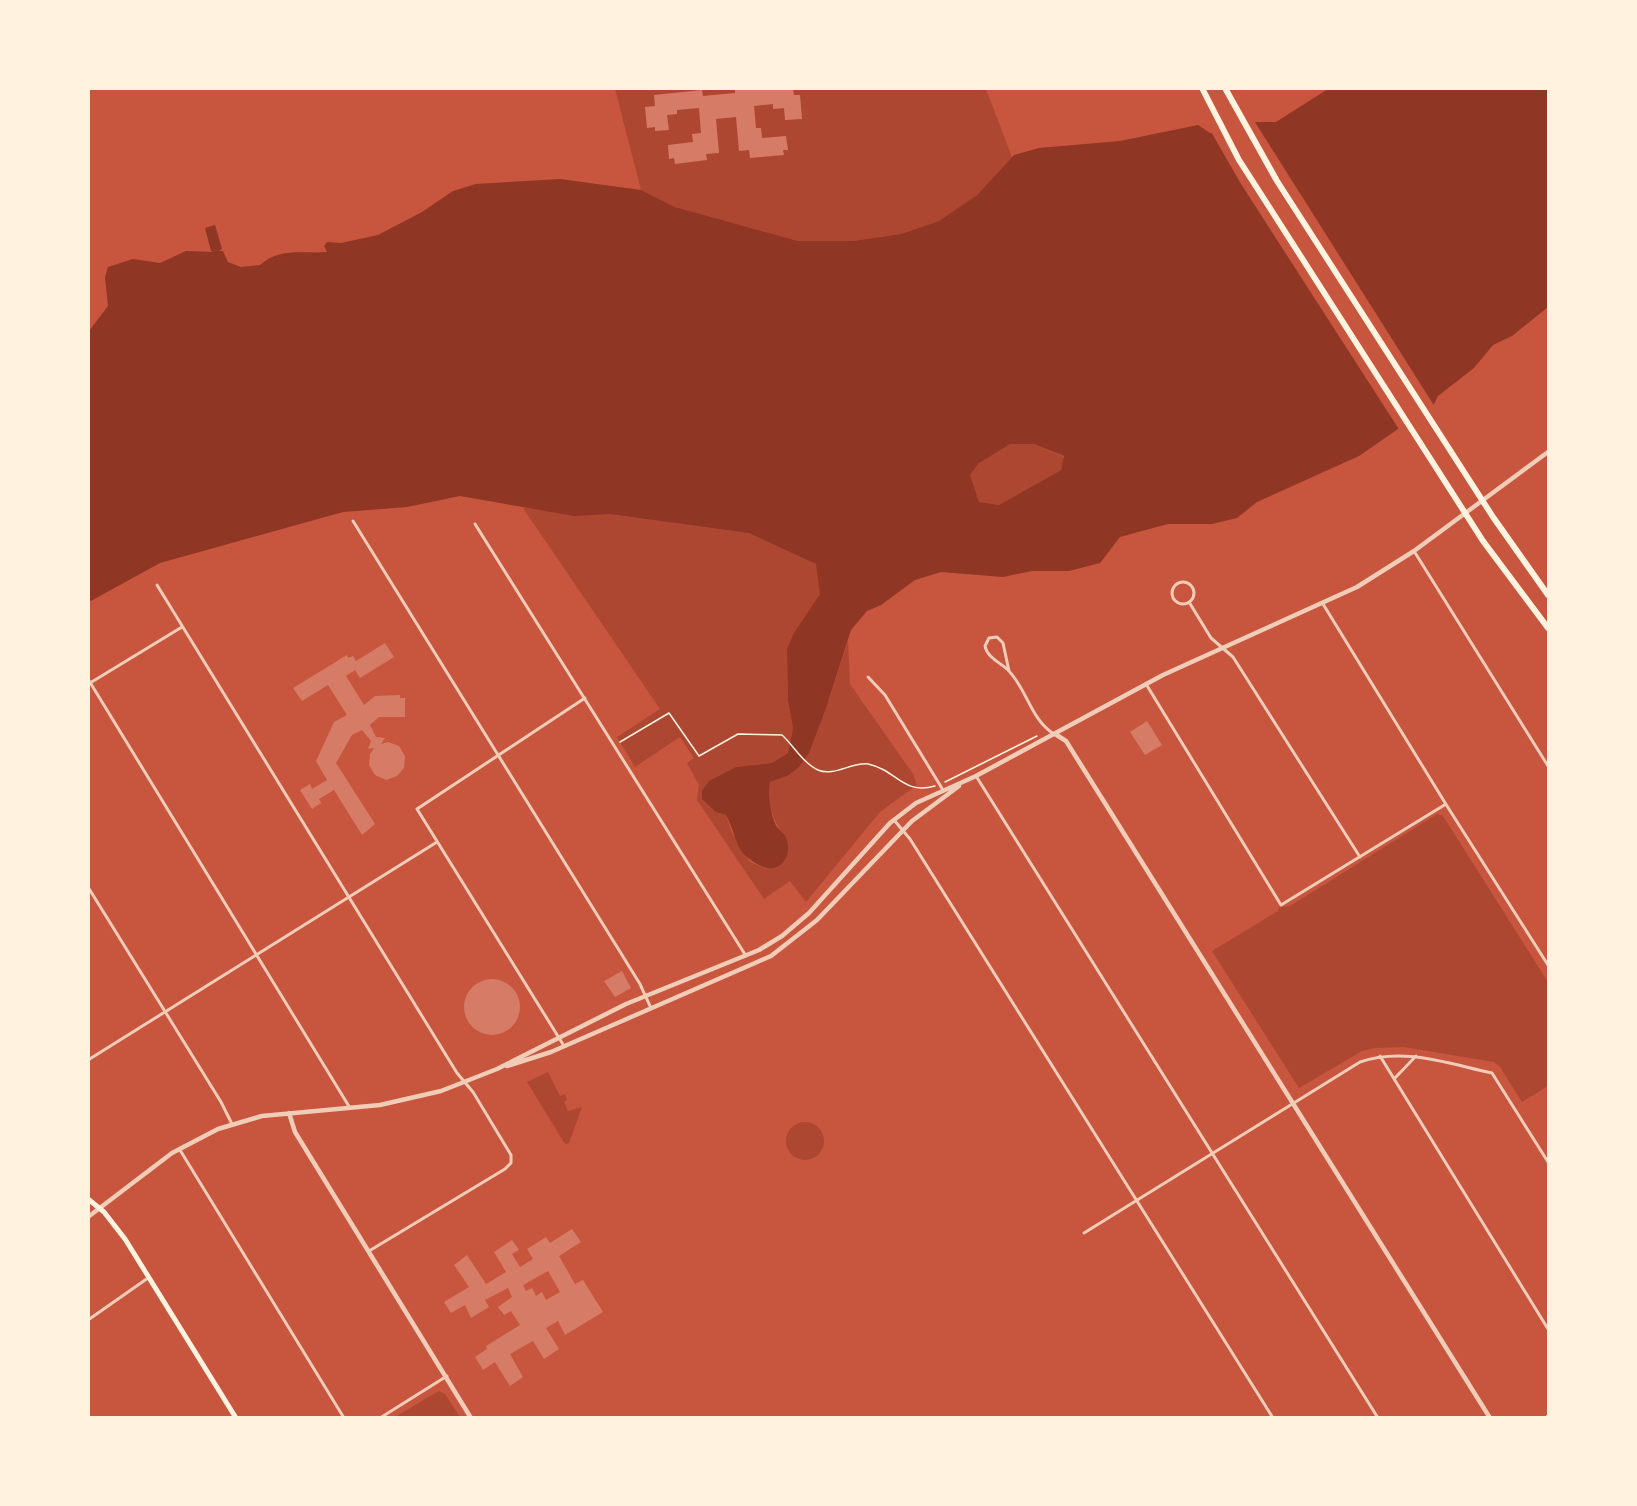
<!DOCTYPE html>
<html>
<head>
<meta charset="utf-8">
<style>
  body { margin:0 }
  #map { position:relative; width:1637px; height:1506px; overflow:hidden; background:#c8553d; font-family:"DejaVu Sans",sans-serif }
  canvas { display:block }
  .frame { position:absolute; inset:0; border:90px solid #fff3e0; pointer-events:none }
</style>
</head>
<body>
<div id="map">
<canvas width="1637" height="1506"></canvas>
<div class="frame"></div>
</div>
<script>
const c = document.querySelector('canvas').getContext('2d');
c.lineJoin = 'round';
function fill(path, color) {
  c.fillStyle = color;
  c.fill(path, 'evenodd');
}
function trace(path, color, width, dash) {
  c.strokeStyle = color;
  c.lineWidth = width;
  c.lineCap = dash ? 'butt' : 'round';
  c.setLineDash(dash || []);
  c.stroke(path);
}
const green = new Path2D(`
  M 615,89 L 986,89 L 1012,157 L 977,195 L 940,221 L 901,234 L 853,241 L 798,241 L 675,207 L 641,190 Z
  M 1010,444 L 1034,444 L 1064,457 L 1061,470 L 999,505 L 979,502 L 970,475 L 978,464 Z
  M 572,506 L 750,527 L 817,563 L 820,594 L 787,649 L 788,701 L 793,728 L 788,753 L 772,763 L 736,767 L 716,812 L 726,815 L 732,833 L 750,862 L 767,869 L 786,838 C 775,825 764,799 770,782 L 787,776 L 826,708 L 848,641 L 850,684 L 913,774 L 917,785 L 880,812 L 806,902 L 790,881 L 764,899 L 697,800 L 699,785 L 687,763 L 694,758 L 680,737 L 635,767 L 617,737 L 660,709 L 523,508 Z
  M 1437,814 L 1443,816 L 1548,982 L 1548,1086 L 1522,1102 L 1500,1067 L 1494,1062 L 1403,1047 L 1375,1048 L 1362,1051 L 1299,1088 L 1212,951 L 1278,911 L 1279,907 L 1290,906 Z
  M 548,1072 L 560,1096 L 565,1094 L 567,1100 L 564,1102 L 568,1111 L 582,1107 L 569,1143 L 565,1144 L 527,1082 Z
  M786 1141a19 19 0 1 1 38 0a19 19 0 1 1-38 0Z
  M 439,1391 L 445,1394 L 460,1417 L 395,1417 Z`);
const water = new Path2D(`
  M 1328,89 L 1548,89 L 1548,307 L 1512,336 L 1493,345 L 1474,368 L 1438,396 L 1434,404 L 1359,456 L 1257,502 L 1237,518 L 1212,524 L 1168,524 L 1120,537 L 1100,563 L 1069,571 L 1032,571 L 1003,577 L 941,572 L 915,580 L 881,605 L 867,611 L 851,630 L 826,708 L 809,753 L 799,767 L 787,776 L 770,782 C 767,792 771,818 777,827 C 780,831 785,834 786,838 C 794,856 779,875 761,866 C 733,852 739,840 726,815 L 716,812 L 702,799 L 702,791 L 709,781 L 736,767 L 772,763 L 788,753 L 793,728 L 788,701 L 787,649 L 794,633 L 820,594 L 816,564 L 749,533 L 610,514 L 574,516 L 460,496 L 407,507 L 343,512 L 160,563 L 89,602 L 89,331 L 108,306 L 105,277 L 108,267 L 133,259 L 160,263 L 186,251 L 214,252 L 211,251 L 205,228 L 215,225 L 222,249 L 219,251 L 223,251 L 228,262 L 241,267 L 260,265 C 280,247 302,254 327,252 L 324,246 L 327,242 L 341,243 L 378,235 L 422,212 L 453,191 L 476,184 L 560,179 L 641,190 L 675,207 L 798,241 L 853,241 L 901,234 L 939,221 L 977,195 L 1014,155 L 1039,148 L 1120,141 L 1198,125 L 1210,133 L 1256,122 L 1276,122 ZM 1010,444 L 1034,444 L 1064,456 L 1061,470 L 999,505 L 979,502 L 970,475 L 978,464 Z`);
const pier = new Path2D(`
  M 1253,119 L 1435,407 L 1400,431 L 1241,184 L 1210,130 Z`);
const building = new Path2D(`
  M 745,88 L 793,88 L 794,95 L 800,95 L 802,119 L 785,120 L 784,108 L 773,109 L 773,104 L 754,106 L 756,128 L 761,128 L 762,138 L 786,136 L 788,150 L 783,150 L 784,155 L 750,158 L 749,150 L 739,151 L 736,117 L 716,119 L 719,153 L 706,154 L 707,160 L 675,164 L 674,158 L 669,159 L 668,145 L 693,142 L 692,134 L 701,133 L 699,108 L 677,110 L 677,114 L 667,115 L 669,130 L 655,131 L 655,127 L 647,128 L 645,107 L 655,106 L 654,95 L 702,90 L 703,96 L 735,93 L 735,90 Z
  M 385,643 L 394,657 L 360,678 L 355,670 L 346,676 L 364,705 L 375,696 L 400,695 L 400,698 L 405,698 L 405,717 L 379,717 L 370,725 L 376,737 L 385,738 L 381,744 L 388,742 L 399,746 L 405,756 L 404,768 L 397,776 L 386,780 L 375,775 L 369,765 L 370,754 L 374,748 L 368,749 L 371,741 L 362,730 L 352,735 L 336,763 L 375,824 L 362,835 L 334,790 L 319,799 L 321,803 L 312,809 L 300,790 L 310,784 L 312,789 L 327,780 L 316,761 L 334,722 L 347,715 L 328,685 L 302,701 L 293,688 L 347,655 L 348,658 L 353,656 L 356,661 Z
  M 1147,721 L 1162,745 L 1145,755 L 1130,732 Z
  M 622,971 L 631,988 L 615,997 L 604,981 Z
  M464 1007a28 28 0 1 1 56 0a28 28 0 1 1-56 0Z
  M 572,1229 L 581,1242 L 559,1256 L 575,1284 L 583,1280 L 603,1312 L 565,1335 L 558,1321 L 546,1328 L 559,1349 L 544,1359 L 533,1341 L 510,1354 L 523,1377 L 510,1386 L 495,1362 L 483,1370 L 475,1357 L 487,1349 L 486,1346 L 520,1325 L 511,1311 L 504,1315 L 498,1307 L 512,1297 L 508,1288 L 485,1300 L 489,1307 L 471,1318 L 465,1305 L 451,1313 L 444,1302 L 469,1287 L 454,1265 L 467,1255 L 486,1284 L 506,1272 L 494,1252 L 512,1240 L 519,1250 L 512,1254 L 520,1267 L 533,1259 L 527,1249 L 546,1237 L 550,1243 ZM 548,1271 L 560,1292 L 546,1300 L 542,1292 L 536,1296 L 532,1288 L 526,1291 L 523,1285 Z`);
const path = new Path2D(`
  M 620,742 L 669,713 L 699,756 L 738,734 L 782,735 C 793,745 804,764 818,770 C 833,777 852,762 868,764 C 897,770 902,795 935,786
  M 945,782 L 1037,736`);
const minor = new Path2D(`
  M 353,521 L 640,984 L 651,1008
  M 475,524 L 746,956
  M 1414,551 L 1548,766
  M1172 593a11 11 0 1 1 22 0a11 11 0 1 1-22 0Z
  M 157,585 L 457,1073 L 473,1092 L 511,1155 L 511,1163 L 505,1169 L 369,1251
  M 1189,602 L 1211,638 L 1233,657 L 1360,857
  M 1323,604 L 1447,806 L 1548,965
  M 1009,671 L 1003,643 L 997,637 L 989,638 L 985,646 C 987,657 999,662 1007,669 C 1027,688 1030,719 1054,734
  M 868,677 L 885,695 L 943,790
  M 88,679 L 350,1108
  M 90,683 L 182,627
  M 1146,684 L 1281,905 L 1446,804
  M 976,776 L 1378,1418
  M 894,820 L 910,839 L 1273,1418
  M 88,887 L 221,1102 L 232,1124
  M 564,1046 L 417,809 L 585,698
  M 1380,1056 L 1548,1329
  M 88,1060 L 437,842
  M 1394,1079 L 1416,1056
  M 180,1150 L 344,1418
  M 1084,1233 L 1360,1062 C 1404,1047 1449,1064 1492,1073 L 1548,1162
  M 88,1320 L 148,1278
  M 380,1418 L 447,1376`);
const tertiary = new Path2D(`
  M 1055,734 L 1066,741 L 1490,1418
  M 507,1066 L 551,1052 L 771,956 L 817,920 L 912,821 L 959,786
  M 289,1113 L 295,1132 L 471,1418
  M 88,1217 L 172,1153 L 218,1129 L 262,1116 L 380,1105 L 441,1091 L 497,1069 L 626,1004 L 759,950 L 782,936 L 809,913 L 890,823 L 916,803 L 976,776 L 1163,675 L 1357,587 L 1414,551 L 1548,452`);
const secondary = new Path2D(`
  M 1548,1418 L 1548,1417`);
const primary = new Path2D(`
  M 88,1199 L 104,1212 L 125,1239 L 236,1418`);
const motorway = new Path2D(`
  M 1202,88 L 1239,160 L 1266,202 L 1483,541 L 1548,628
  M 1225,88 L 1277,181 L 1493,517 L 1548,595`);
fill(green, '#ae4732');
fill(water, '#8f3625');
fill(pier, '#c8553d');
fill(building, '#d67c66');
trace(path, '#fff3e0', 1.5);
trace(minor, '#f1ccb7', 3);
trace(tertiary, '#f1ccb7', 4.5);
trace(secondary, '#fff3e0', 4.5);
trace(primary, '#fff3e0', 5);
trace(motorway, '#fff3e0', 6);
</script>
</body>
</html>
